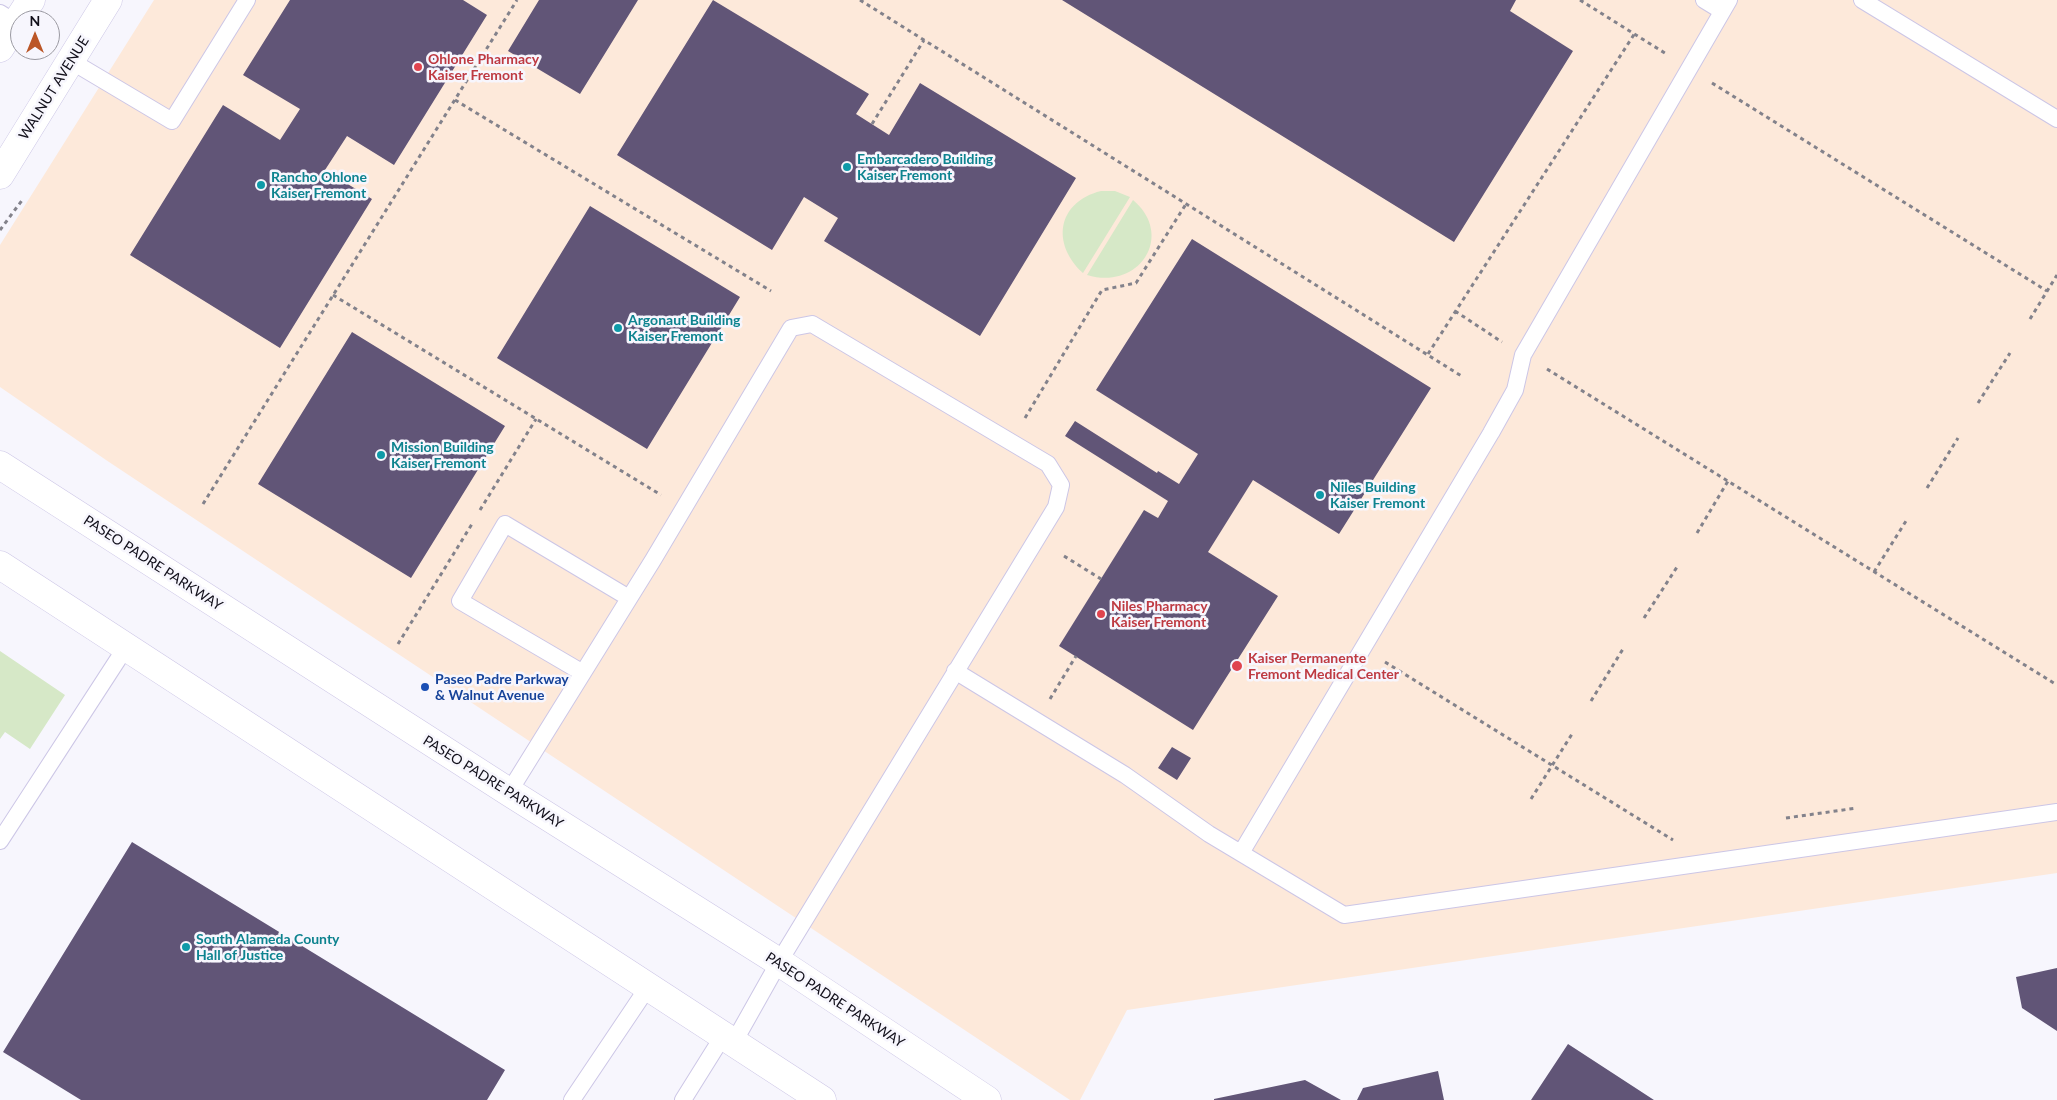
<!DOCTYPE html>
<html>
<head>
<meta charset="utf-8">
<style>
  body { margin:0 }
  #map { position:relative; width:2057px; height:1100px; overflow:hidden; background:#f7f6fd; font-family:Lato,sans-serif }
  canvas { display:block }
  .north { position:absolute; left:10px; top:10px; width:50px; height:50px; box-sizing:border-box; background:#f7f6fd; border:1px solid #9b9aa2; border-radius:50%; rotate:0deg; font-size:14px; font-weight:700; line-height:20px; text-align:center; color:#110f1a }
  .north::after { content:''; display:block; margin:auto; width:18px; height:22px; background:#bb5627; clip-path:polygon(50% 0,100% 100%,50% 72%,0 100%) }
</style>
</head>
<body>
<div id="map">
<canvas width="2057" height="1100"></canvas>
<div class="north">N</div>
</div>
<script>
const c = document.querySelector('canvas').getContext('2d');
c.lineJoin = 'round';
function fill(path, color) {
  c.fillStyle = color;
  c.fill(path, 'evenodd');
}
function trace(path, color, width, dash) {
  c.strokeStyle = color;
  c.lineWidth = width;
  c.lineCap = dash ? 'butt' : 'round';
  c.setLineDash(dash || []);
  c.stroke(path);
}
function drawText(font, color, halo, rows, align = 'center') {
  c.font = font + ' Lato,sans-serif';
  c.lineWidth = 5;
  c.setLineDash([]);
  c.textBaseline = 'middle';
  c.strokeStyle = halo;
  c.fillStyle = color;
  for (const [text, x, y, turn = 0] of rows) {
    c.save();
    c.translate(x, y);
    c.rotate((+turn || 0) * Math.PI / 180);
    c.textAlign = isNaN(turn) ? turn : align;
    if (halo) c.strokeText(text, 0, 0);
    c.fillText(text, 0, 0);
    c.restore();
  }
}
const medical = new Path2D(`
  M 154,0 L 2057,0 L 2057,873 L 1127,1010 L 1080,1100 L 1070,1100 L 106,460 L 0,387 L 0,245 Z`);
const green = new Path2D(`
  M 1101,191 L 1115,191 L 1130,197 L 1083,273 C 1051,244 1057,202 1101,191 Z
  M 1133,200 C 1175,235 1140,291 1087,275 Z
  M 0,651 L 65,695 L 30,749 L 5,732 L 0,739 Z`);
const building = new Path2D(`
  M 290,0 L 463,0 L 487,15 L 394,165 L 347,136 L 325,170 L 372,199 L 280,348 L 130,255 L 223,105 L 280,140 L 300,109 L 243,75 Z
  M 539,0 L 638,0 L 580,94 L 508,51 Z
  M 713,0 L 869,94 L 856,114 L 889,135 L 920,83 L 1076,178 L 980,336 L 824,241 L 838,218 L 804,197 L 772,250 L 617,155 Z
  M 1062,0 L 1516,0 L 1510,11 L 1573,51 L 1454,242 Z
  M 590,206 L 740,297 L 647,449 L 497,358 Z
  M 1192,239 L 1431,388 L 1339,534 L 1253,480 L 1208,552 L 1278,596 L 1193,730 L 1059,646 L 1144,510 L 1158,518 L 1168,501 L 1065,436 L 1075,421 L 1157,473 L 1158,471 L 1179,484 L 1198,454 L 1096,390 Z
  M 352,332 L 505,426 L 411,578 L 258,484 Z
  M 1172,747 L 1191,758 L 1177,780 L 1158,768 Z
  M 132,842 L 505,1070 L 487,1100 L 81,1100 L 3,1052 Z
  M 2057,968 L 2057,1031 L 2022,1008 L 2016,977 Z
  M 1568,1044 L 1654,1100 L 1531,1100 Z
  M 1438,1071 L 1444,1100 L 1357,1100 L 1363,1088 Z
  M 1305,1080 L 1341,1100 L 1214,1100 L 1214,1099 Z`);
const path = new Path2D(`
  M 860,0 L 1463,377
  M 1580,0 L 1668,55
  M 1712,83 L 2047,291
  M 455,100 L 771,291
  M 872,124 L 924,40
  M 0,230 L 23,199
  M 333,295 L 661,495
  M 1455,311 L 1502,342
  M 2030,319 L 2057,275
  M 1428,354 L 1635,33
  M 1547,369 L 2057,685
  M 1978,403 L 2010,353
  M 1025,418 L 1102,290 L 1136,283 L 1186,204
  M 1927,488 L 1958,438
  M 203,504 L 517,0
  M 480,510 L 536,419
  M 1697,533 L 1728,481
  M 1064,556 L 1101,579
  M 1874,572 L 1906,521
  M 1644,618 L 1677,567
  M 398,644 L 472,524
  M 1385,662 L 1673,840
  M 1050,699 L 1076,656
  M 1591,701 L 1623,649
  M 1531,799 L 1572,734
  M 1786,818 L 1857,808`);
const service = new Path2D(`
  M 1704,0 L 1722,11
  M 1862,0 L 2057,119
  M 0,13 L 16,23
  M 71,61 L 172,121 L 247,0
  M 955,671 L 1125,775 L 1209,834 L 1344,915 L 2057,812
  M 583,673 L 460,601 L 505,524 L 629,598
  M 509,792 L 653,560 L 791,328 L 812,324 L 1048,464 L 1061,485 L 1056,507 L 779,962 L 734,1042
  M 0,841 L 126,647
  M 1241,853 L 1491,433 L 1515,390 L 1523,355 L 1729,0
  M 572,1100 L 648,987
  M 683,1100 L 723,1036`);
const secondary = new Path2D(`
  M 0,48 L 31,0
  M 0,175 L 108,0
  M 0,465 L 509,792 L 779,962 L 987,1100
  M 0,565 L 822,1100`);
const markers = [
  [418,67,5,"#e0444e"],
  [847,167,5,"#0f9aa8"],
  [261,185,5,"#0f9aa8"],
  [618,328,5,"#0f9aa8"],
  [381,455,5,"#0f9aa8"],
  [1320,495,5,"#0f9aa8"],
  [1101,614,5,"#e0444e"],
  [1237,666,6,"#e0444e"],
  [425,687,5,"#1a4fb4"],
  [186,947,5,"#0f9aa8"]
];
const healthNames = [
  ["Ohlone Pharmacy",428,59],
  ["Kaiser Fremont",428,75],
  ["Niles Pharmacy",1111,606],
  ["Kaiser Fremont",1111,622],
  ["Kaiser Permanente",1248,658],
  ["Fremont Medical Center",1248,674]
];
const streetNames = [
  ["WALNUT AVENUE",54,88,-58],
  ["PASEO PADRE PARKWAY",153,563,33],
  ["PASEO PADRE PARKWAY",493,782,32],
  ["PASEO PADRE PARKWAY",835,1000,33]
];
const cultureNames = [
  ["Embarcadero Building",857,159],
  ["Kaiser Fremont",857,175],
  ["Rancho Ohlone",271,177],
  ["Kaiser Fremont",271,193],
  ["Argonaut Building",628,320],
  ["Kaiser Fremont",628,336],
  ["Mission Building",391,447],
  ["Kaiser Fremont",391,463],
  ["Niles Building",1330,487],
  ["Kaiser Fremont",1330,503],
  ["South Alameda County",196,939],
  ["Hall of Justice",196,955]
];
const transitNames = [
  ["Paseo Padre Parkway",435,679],
  ["& Walnut Avenue",435,695]
];
fill(medical, '#fde9da');
fill(green, '#d6e8c7');
fill(building, '#615577');
trace(service, '#ccc6e6', 18);
trace(secondary, '#ccc6e6', 29);
trace(path, '#83828b', 3, [4, 4]);
trace(service, '#fff', 16);
trace(secondary, '#fff', 28);
for (const [x, y, r, color] of markers) {
  const dot = new Path2D();
  dot.arc(x, y, r, 0, 2 * Math.PI);
  c.fillStyle = color;
  c.fill(dot);
  trace(dot, '#f7f6fd', 2);
}
drawText('bold 14px', '#be3a42', '#f7f6fd', healthNames, 'left');
drawText('14px', '#110f1a', '#f7f6fd', streetNames);
drawText('bold 14px', '#0d838f', '#f7f6fd', cultureNames, 'left');
drawText('bold 14px', '#164399', '#f7f6fd', transitNames, 'left');
</script>
</body>
</html>
